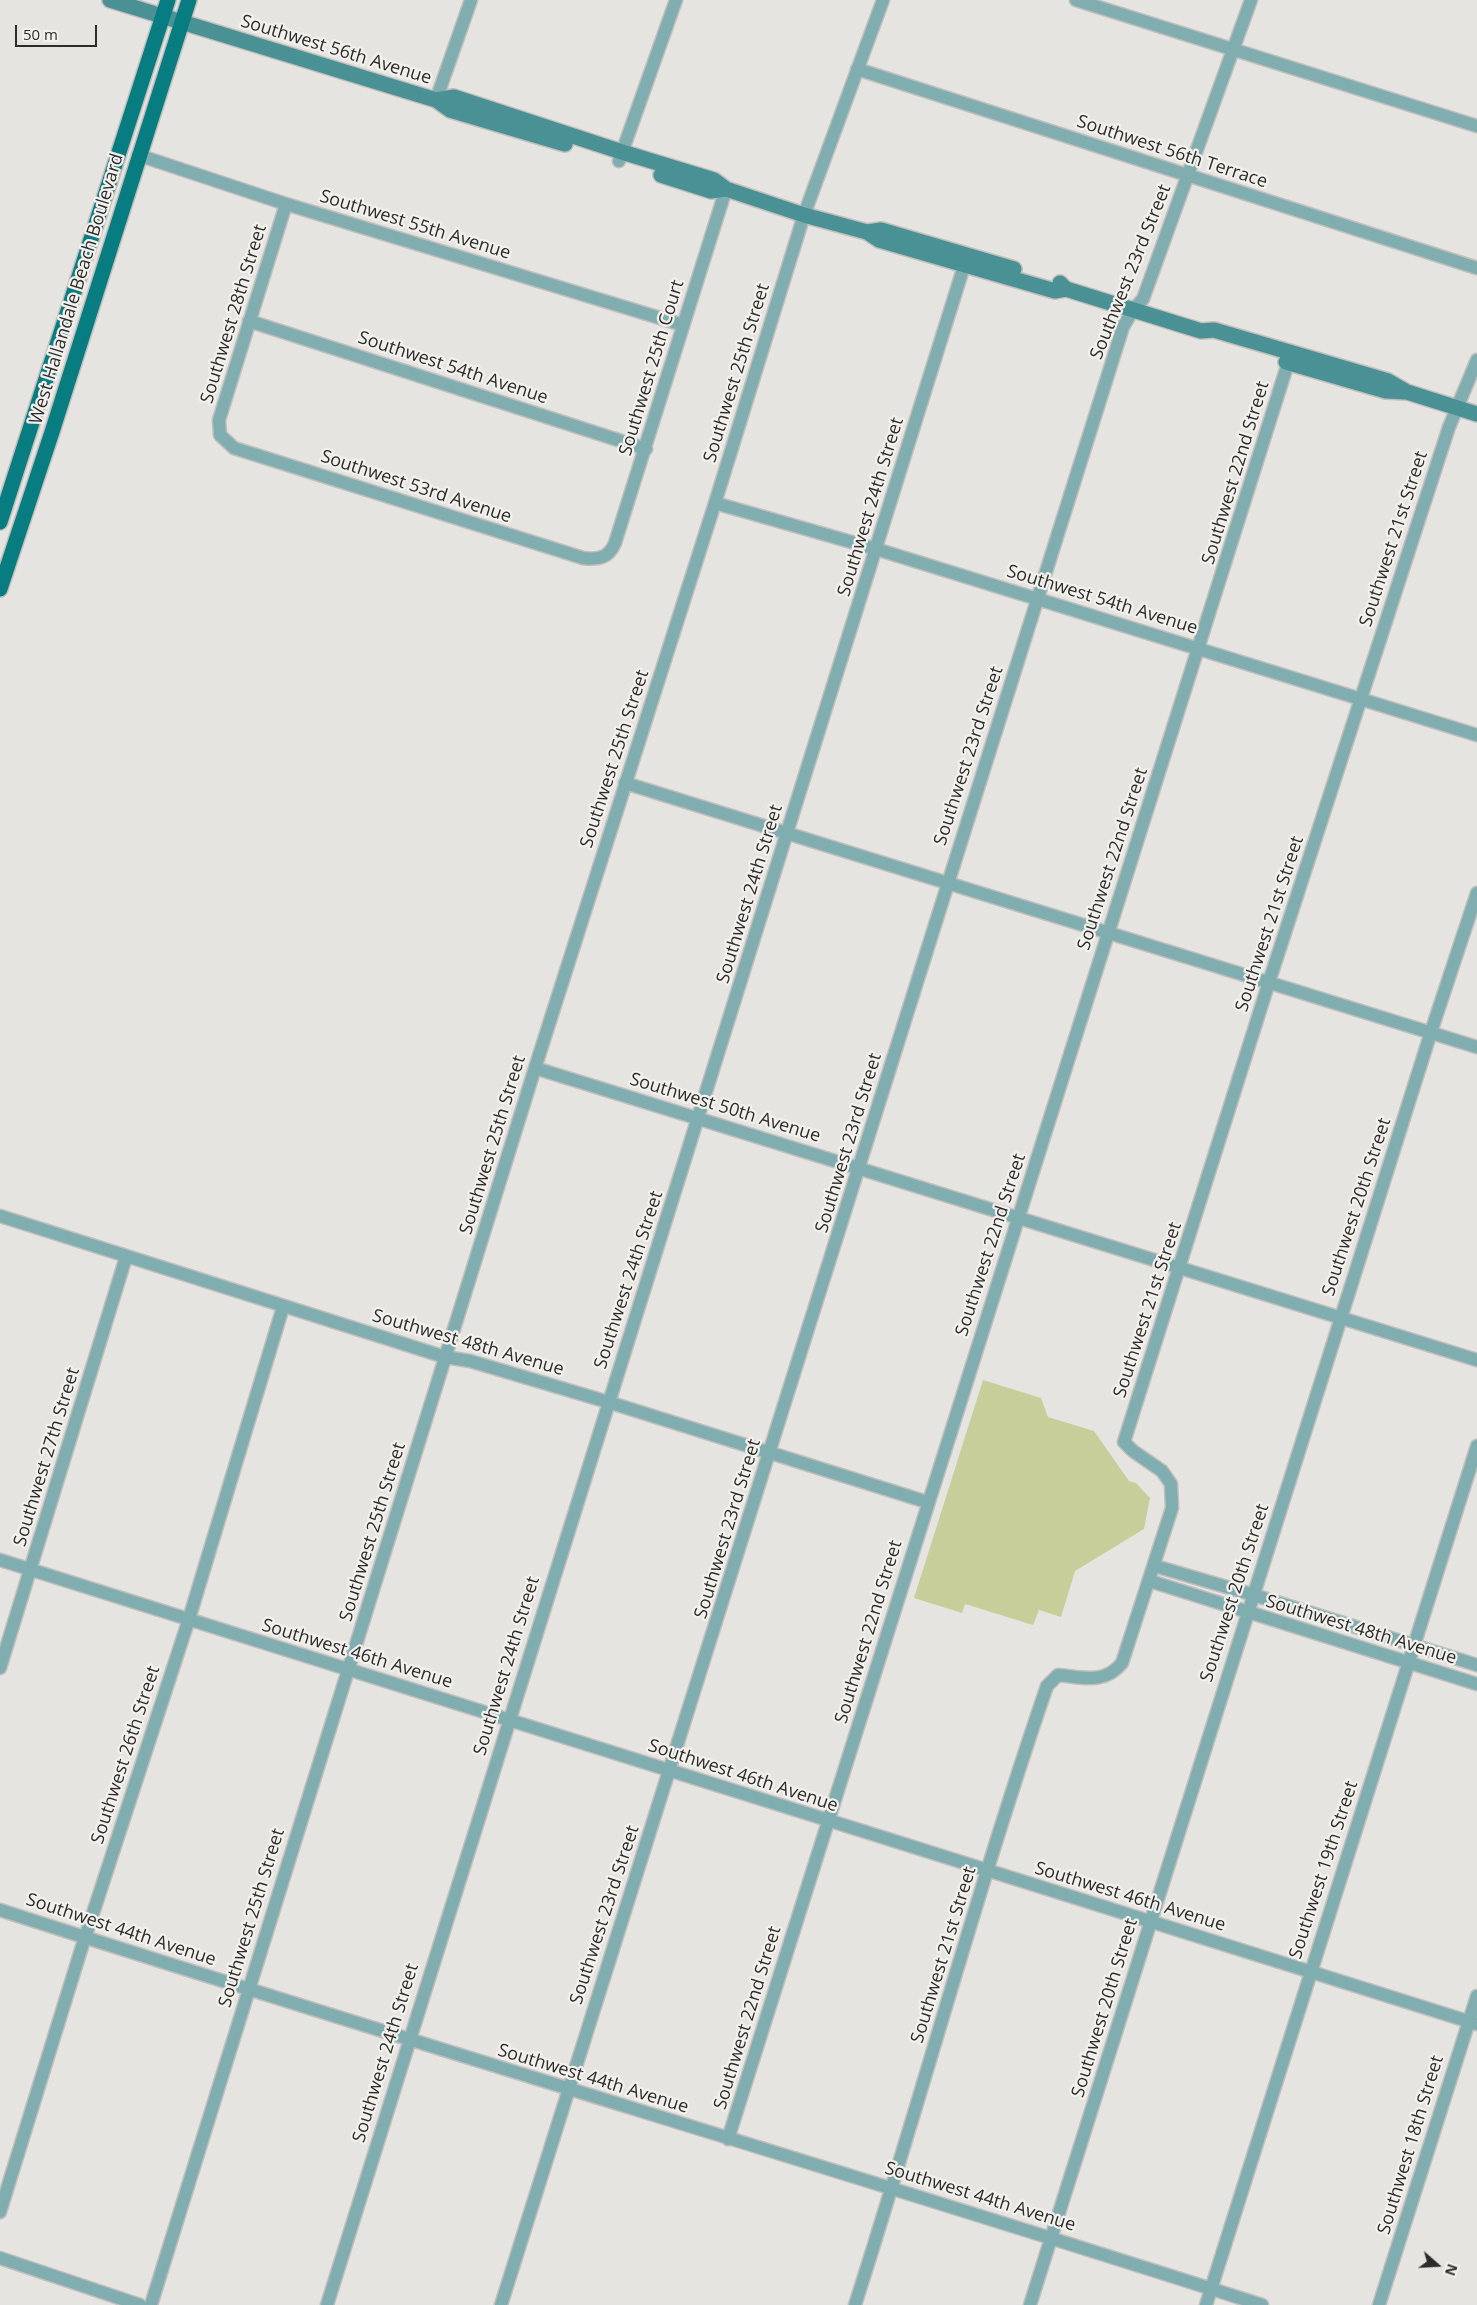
<!DOCTYPE html>
<html>
<head>
<meta charset="utf-8">
<style>
  body { margin:0 }
  #map { position:relative; width:1477px; height:2305px; overflow:hidden; background:#e6e4e0; font-family:"Open Sans",sans-serif }
  canvas { display:block }
  .north { position:absolute; left:1412px; top:2240px; width:50px; height:50px; -webkit-text-stroke:4px #f3f1ed; paint-order:stroke; rotate:109deg; font-size:14px; font-weight:700; line-height:20px; text-align:center; color:#2d2c2b }
  .north::after { content:''; display:block; margin:auto; width:18px; height:22px; background:#2d2c2b; clip-path:polygon(50% 0,100% 100%,50% 72%,0 100%) }
  .scale { position:absolute; left:15px; top:25px; width:82px; height:22px; box-sizing:border-box; border:2px solid #2d2c2b; border-top:0; padding-left:6px; font-size:15px; line-height:18px; white-space:nowrap; color:#2d2c2b; -webkit-text-stroke:4px #f3f1ed; paint-order:stroke }
</style>
</head>
<body>
<div id="map">
<canvas width="1477" height="2305"></canvas>
<div class="north">N</div>
<div class="scale">50 m</div>
</div>
<script>
const c = document.querySelector('canvas').getContext('2d');
c.lineJoin = 'round';
function fill(path, color) {
  c.fillStyle = color;
  c.fill(path, 'evenodd');
}
function trace(path, color, width, dash) {
  c.strokeStyle = color;
  c.lineWidth = width;
  c.lineCap = dash ? 'butt' : 'round';
  c.setLineDash(dash || []);
  c.stroke(path);
}
function drawText(font, color, halo, rows, align = 'center') {
  c.font = font + ' "Open Sans",sans-serif';
  c.lineWidth = 4.5;
  c.setLineDash([]);
  c.textBaseline = 'middle';
  c.strokeStyle = halo;
  c.fillStyle = color;
  for (const [text, x, y, turn = 0] of rows) {
    c.save();
    c.translate(x, y);
    c.rotate((+turn || 0) * Math.PI / 180);
    c.textAlign = isNaN(turn) ? turn : align;
    if (halo) c.strokeText(text, 0, 0);
    c.fillText(text, 0, 0);
    c.restore();
  }
}
const green = new Path2D(`
  M 983,1380 L 1041,1398 L 1048,1417 L 1094,1431 L 1129,1481 L 1136,1483 L 1150,1498 L 1144,1529 L 1075,1571 L 1061,1617 L 1039,1610 L 1033,1625 L 965,1604 L 962,1613 L 914,1598 Z`);
const street = new Path2D(`
  M 1076,0 L 1477,126
  M 857,69 L 1477,268
  M 436,100 L 471,0
  M 138,155 L 286,204 L 683,325
  M 619,161 L 676,0
  M 286,204 L 219,420 L 220,435 L 234,448 L 583,558 C 598,560 609,558 615,543 L 726,189
  M 249,321 L 646,449
  M 715,503 L 876,549 L 1477,735
  M 625,783 L 1477,1047
  M 535,1068 L 1477,1360
  M 0,1216 L 445,1357 L 470,1361 L 608,1402 L 927,1502
  M 0,1560 C 492,1715 984,1870 1477,2024
  M 1155,1566 L 1254,1595 L 1477,1665
  M 1150,1581 L 1477,1684
  M 0,1668 L 126,1257
  M 0,1910 C 420,2046 842,2170 1262,2305
  M 728,2139 L 1288,363
  M 0,2212 L 80,1953 L 189,1619 L 283,1307
  M 0,2258 L 140,2305
  M 151,2305 L 535,1068 L 715,503 L 804,215 L 883,0
  M 327,2305 L 964,266
  M 501,2305 L 1123,327 L 1133,310 L 1143,299 L 1251,0
  M 855,2305 C 921,2099 977,1890 1047,1686 L 1058,1675 C 1083,1677 1104,1685 1122,1663 L 1172,1508 L 1171,1484 L 1162,1471 L 1133,1451 L 1124,1442 L 1269,982 L 1449,427 L 1477,360
  M 1030,2305 L 1431,1032 L 1477,893
  M 1206,2305 L 1477,1446
  M 1379,2305 L 1477,1996`);
const secondary = new Path2D(`
  M 110,0 L 436,100 L 450,110 L 565,144
  M 436,100 L 454,97 L 622,152 L 714,180 L 726,189 L 804,215 L 867,232 L 879,240 L 1055,291 L 1066,289
  M 661,175 L 711,191 L 726,189
  M 867,232 L 881,230 L 1014,269
  M 1060,283 L 1066,289 L 1201,331 L 1214,330 L 1388,381 L 1407,392 L 1477,414
  M 1286,362 L 1386,391 L 1406,392`);
const primary = new Path2D(`
  M 0,522 L 168,0
  M 0,589 L 52,432 L 189,0`);
const streetNames = [
  ["Southwest 56th Avenue",336,50,17],
  ["Southwest 56th Terrace",1172,152,18],
  ["Southwest 55th Avenue",415,225,17],
  ["Southwest 23rd Street",1131,272,-68],
  ["West Hallandale Beach Boulevard",77,289,-73],
  ["Southwest 28th Street",234,314,-73],
  ["Southwest 54th Avenue",453,368,18],
  ["Southwest 25th Court",652,368,-73],
  ["Southwest 25th Street",737,373,-73],
  ["Southwest 22nd Street",1236,473,-73],
  ["Southwest 53rd Avenue",416,487,18],
  ["Southwest 24th Street",871,507,-73],
  ["Southwest 21st Street",1394,539,-72],
  ["Southwest 54th Avenue",1102,600,17],
  ["Southwest 23rd Street",969,756,-72],
  ["Southwest 25th Street",615,759,-72],
  ["Southwest 22nd Street",1113,859,-72],
  ["Southwest 24th Street",750,894,-73],
  ["Southwest 21st Street",1270,924,-72],
  ["Southwest 50th Avenue",725,1108,17],
  ["Southwest 23rd Street",849,1143,-73],
  ["Southwest 25th Street",493,1145,-73],
  ["Southwest 20th Street",1357,1207,-72],
  ["Southwest 22nd Street",991,1245,-72],
  ["Southwest 24th Street",629,1280,-72],
  ["Southwest 21st Street",1148,1310,-72],
  ["Southwest 48th Avenue",468,1343,16],
  ["Southwest 27th Street",47,1457,-73],
  ["Southwest 23rd Street",728,1529,-73],
  ["Southwest 25th Street",373,1532,-73],
  ["Southwest 20th Street",1235,1593,-72],
  ["Southwest 48th Avenue",1361,1630,17],
  ["Southwest 22nd Street",869,1632,-73],
  ["Southwest 46th Avenue",357,1654,17],
  ["Southwest 24th Street",507,1666,-73],
  ["Southwest 26th Street",126,1755,-72],
  ["Southwest 46th Avenue",743,1776,18],
  ["Southwest 19th Street",1324,1870,-72],
  ["Southwest 46th Avenue",1130,1897,17],
  ["Southwest 23rd Street",605,1915,-72],
  ["Southwest 25th Street",252,1918,-73],
  ["Southwest 44th Avenue",121,1930,18],
  ["Southwest 21st Street",944,1955,-73],
  ["Southwest 20th Street",1105,2008,-73],
  ["Southwest 22nd Street",748,2018,-73],
  ["Southwest 24th Street",386,2053,-73],
  ["Southwest 44th Avenue",593,2079,17],
  ["Southwest 18th Street",1411,2145,-73],
  ["Southwest 44th Avenue",980,2197,17]
];
fill(green, '#c8ce9a');
trace(street, '#c1bfbc', 15);
trace(secondary, '#c1bfbc', 18);
trace(primary, '#c1bfbc', 18);
trace(street, '#80adaf', 12);
trace(secondary, '#4a9195', 15);
trace(primary, '#077d82', 15);
drawText('18px', '#2d2c2b', '#f3f1ed', streetNames);
</script>
</body>
</html>
